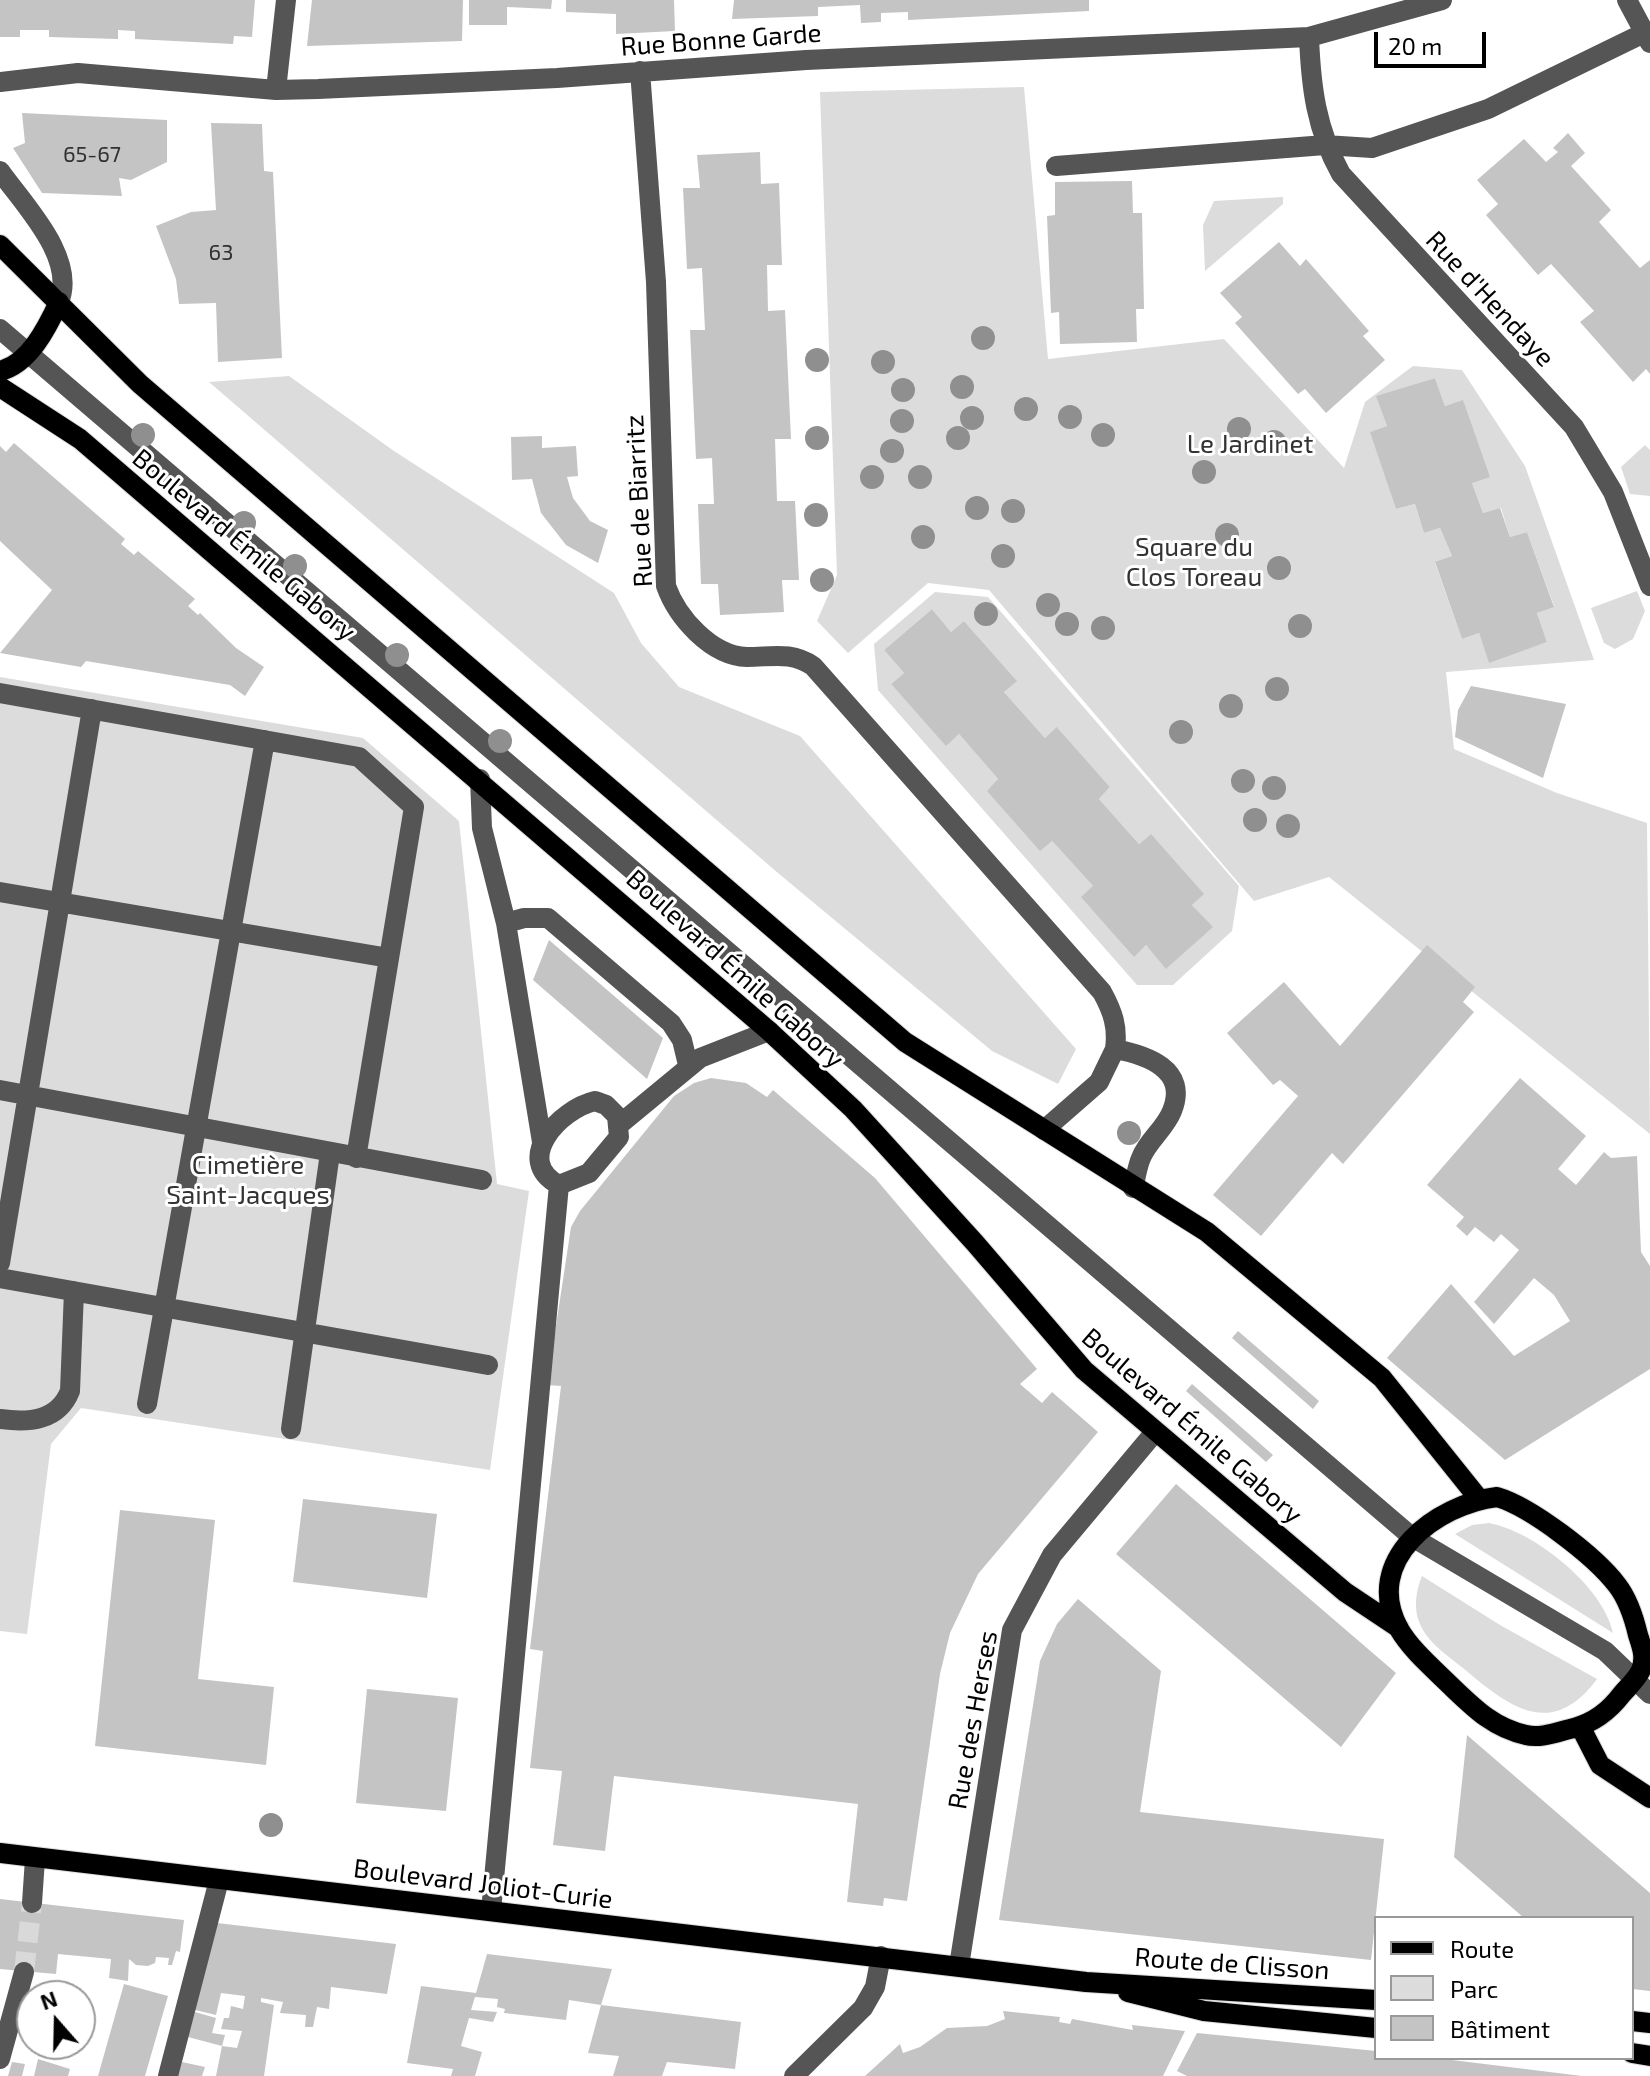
<!DOCTYPE html>
<html>
<head>
<meta charset="utf-8">
<style>
  body { margin:0 }
  #map { position:relative; width:1650px; height:2076px; overflow:hidden; background:#fff; font-family:"Exo 2",sans-serif }
  canvas { display:block }
  .legend { position:absolute; left:1374px; top:1916px; width:260px; height:144px; box-sizing:border-box; background:#fff; border:2px solid #999; margin:0; padding:10px 14px; list-style:none; font-size:24px; color:#000 }
  .legend li { display:flex; align-items:center; gap:16px; height:40px }
  .legend b { width:40px; border:2px solid #999 }
  .north { position:absolute; left:16px; top:1980px; width:80px; height:80px; box-sizing:border-box; background:#fff; border:2px solid #999; border-radius:50%; rotate:340deg; font-size:22px; font-weight:700; line-height:32px; text-align:center; color:#000 }
  .north::after { content:''; display:block; margin:auto; width:28px; height:36px; background:#000; clip-path:polygon(50% 0,100% 100%,50% 72%,0 100%) }
  .scale { position:absolute; left:1374px; top:32px; width:112px; height:36px; box-sizing:border-box; border:4px solid #000; border-top:0; padding-left:10px; font-size:24px; line-height:28px; white-space:nowrap; color:#000; -webkit-text-stroke:6px #fff; paint-order:stroke }
</style>
</head>
<body>
<div id="map">
<canvas width="1650" height="2076"></canvas>
<ul class="legend">
<li><b style="height:10px;background:#000"></b>Route</li>
<li><b style="height:22px;background:#dcdcdc"></b>Parc</li>
<li><b style="height:22px;background:#c4c4c4"></b>Bâtiment</li>
</ul>
<div class="north">N</div>
<div class="scale">20 m</div>
</div>
<script>
const c = document.querySelector('canvas').getContext('2d');
c.lineJoin = 'round';
function fill(path, color) {
  c.fillStyle = color;
  c.fill(path, 'evenodd');
}
function trace(path, color, width, dash) {
  c.strokeStyle = color;
  c.lineWidth = width;
  c.lineCap = dash ? 'butt' : 'round';
  c.setLineDash(dash || []);
  c.stroke(path);
}
function drawText(font, color, halo, rows, align = 'center') {
  c.font = font + ' "Exo 2",sans-serif';
  c.lineWidth = 6;
  c.setLineDash([]);
  c.textBaseline = 'middle';
  c.strokeStyle = halo;
  c.fillStyle = color;
  for (const [text, x, y, turn = 0] of rows) {
    c.save();
    c.translate(x, y);
    c.rotate((+turn || 0) * Math.PI / 180);
    c.textAlign = isNaN(turn) ? turn : align;
    if (halo) c.strokeText(text, 0, 0);
    c.fillText(text, 0, 0);
    c.restore();
  }
}
const green = new Path2D(`
  M 1024,87 L 1048,359 L 1224,339 L 1344,468 L 1365,402 L 1413,366 L 1462,370 L 1525,466 L 1594,660 L 1446,672 L 1454,749 L 1557,793 L 1647,823 L 1650,1134 L 1329,877 L 1254,901 L 989,590 L 928,583 L 848,653 L 817,621 L 837,575 L 820,92 ZM 1435,378 L 1445,406 L 1463,401 L 1472,483 L 1483,513 L 1501,508 L 1510,537 L 1527,532 L 1554,606 L 1537,613 L 1547,642 L 1489,662 L 1479,633 L 1462,639 L 1435,563 L 1452,556 L 1440,528 L 1424,533 L 1415,504 L 1396,509 L 1371,432 L 1387,426 L 1377,396 Z
  M 1283,197 L 1283,204 L 1205,271 L 1203,225 L 1214,201 Z
  M 289,376 L 394,451 L 614,593 L 641,643 L 679,687 L 800,736 L 1076,1049 L 1058,1084 L 992,1051 L 778,873 L 209,382 Z
  M 1645,445 L 1650,450 L 1650,496 L 1630,494 L 1621,467 Z
  M 1637,591 L 1645,611 L 1633,639 L 1615,649 L 1604,643 L 1591,608 Z
  M 935,592 L 988,597 L 1239,886 L 1232,931 L 1173,985 L 1137,985 L 878,690 L 874,644 ZM 932,609 L 951,632 L 964,621 L 1016,680 L 1004,692 L 1045,738 L 1058,728 L 1110,787 L 1099,799 L 1139,844 L 1150,835 L 1203,894 L 1192,905 L 1212,927 L 1167,968 L 1146,945 L 1134,956 L 1093,886 L 1052,841 L 988,791 L 998,779 L 959,734 L 946,745 L 891,684 L 904,673 L 884,650 Z
  M 0,677 L 363,738 L 459,821 L 497,1184 L 529,1191 L 490,1470 L 81,1408 L 51,1444 L 27,1634 L 0,1631 Z
  M 1489,1523 C 1534,1531 1604,1587 1613,1633 L 1455,1534 L 1472,1525 Z
  M 1422,1576 L 1500,1625 L 1597,1679 C 1551,1741 1508,1706 1463,1668 C 1448,1656 1427,1642 1420,1624 C 1413,1609 1416,1590 1422,1576 Z`);
const building = new Path2D(`
  M 0,0 L 255,0 L 252,37 L 234,36 L 233,44 L 135,39 L 135,31 L 118,30 L 118,39 L 49,37 L 49,30 L 20,30 L 20,37 L 0,37 Z
  M 312,0 L 463,0 L 462,41 L 307,46 Z
  M 469,0 L 552,0 L 551,9 L 507,7 L 507,25 L 469,25 Z
  M 566,0 L 674,0 L 675,31 L 616,34 L 616,14 L 566,12 Z
  M 734,0 L 1089,0 L 1089,11 L 908,20 L 908,12 L 881,13 L 881,22 L 861,23 L 860,5 L 818,7 L 818,16 L 732,19 Z
  M 22,113 L 167,120 L 167,162 L 131,180 L 119,178 L 122,196 L 42,193 L 13,148 L 25,143 Z
  M 211,123 L 262,124 L 264,171 L 273,172 L 282,358 L 218,362 L 216,303 L 179,304 L 176,279 L 156,226 L 191,212 L 216,210 Z
  M 1568,133 L 1585,153 L 1571,166 L 1611,210 L 1599,222 L 1640,268 L 1650,260 L 1650,374 L 1646,369 L 1633,382 L 1580,322 L 1594,311 L 1551,264 L 1538,275 L 1486,215 L 1498,204 L 1477,180 L 1524,139 L 1546,162 L 1558,152 L 1553,148 Z
  M 760,152 L 761,184 L 779,183 L 782,265 L 767,265 L 768,311 L 785,310 L 791,439 L 775,439 L 777,501 L 795,501 L 799,580 L 782,580 L 784,612 L 720,615 L 718,584 L 701,584 L 698,504 L 714,504 L 712,458 L 696,459 L 690,330 L 705,330 L 702,268 L 687,269 L 683,188 L 700,188 L 697,155 Z
  M 1132,181 L 1133,213 L 1142,213 L 1144,309 L 1136,309 L 1137,342 L 1060,344 L 1059,312 L 1051,313 L 1047,216 L 1055,215 L 1055,182 Z
  M 1279,242 L 1300,266 L 1306,259 L 1369,331 L 1363,336 L 1385,360 L 1326,413 L 1305,389 L 1298,394 L 1235,323 L 1242,317 L 1220,293 Z
  M 1435,378 L 1445,406 L 1463,400 L 1490,477 L 1472,483 L 1483,513 L 1500,508 L 1510,537 L 1527,532 L 1554,607 L 1537,613 L 1547,642 L 1489,663 L 1479,633 L 1462,639 L 1435,562 L 1452,556 L 1440,528 L 1424,533 L 1415,504 L 1396,509 L 1370,432 L 1387,426 L 1376,396 Z
  M 542,436 L 542,448 L 576,446 L 578,476 L 567,477 L 573,498 L 590,521 L 608,530 L 598,563 L 566,545 L 541,513 L 532,479 L 512,480 L 511,437 Z
  M 14,443 L 125,539 L 121,544 L 134,555 L 138,551 L 195,599 L 188,606 L 198,615 L 200,613 L 236,648 L 264,667 L 245,696 L 230,685 L 86,661 L 81,667 L 0,653 L 52,590 L 0,541 L 0,446 L 6,452 Z
  M 932,609 L 951,632 L 964,621 L 1017,681 L 1004,692 L 1045,738 L 1057,727 L 1110,787 L 1099,799 L 1139,844 L 1151,834 L 1204,894 L 1192,905 L 1213,927 L 1166,969 L 1146,945 L 1134,957 L 1081,897 L 1093,886 L 1052,841 L 1040,851 L 987,791 L 998,779 L 959,734 L 946,746 L 891,684 L 904,673 L 884,650 Z
  M 1471,686 L 1566,704 L 1543,778 L 1455,737 L 1458,710 Z
  M 549,940 L 663,1038 L 647,1079 L 533,980 Z
  M 1427,945 L 1475,987 L 1463,1002 L 1474,1012 L 1343,1164 L 1332,1153 L 1261,1236 L 1213,1195 L 1298,1096 L 1280,1080 L 1273,1085 L 1227,1033 L 1284,982 L 1340,1046 Z
  M 711,1078 L 746,1083 L 767,1097 L 773,1090 L 875,1178 L 1037,1369 L 1020,1384 L 1042,1403 L 1052,1392 L 1098,1432 L 978,1574 L 950,1633 L 940,1674 L 907,1901 L 884,1898 L 883,1906 L 847,1902 L 858,1804 L 614,1776 L 605,1851 L 553,1845 L 562,1771 L 530,1768 L 543,1651 L 530,1649 L 561,1386 L 547,1385 L 571,1227 L 580,1211 L 674,1096 L 694,1083 Z
  M 1520,1078 L 1586,1136 L 1558,1169 L 1576,1185 L 1604,1152 L 1611,1158 L 1637,1156 L 1641,1252 L 1650,1266 L 1650,1369 L 1505,1460 L 1387,1358 L 1451,1284 L 1514,1356 L 1570,1321 L 1554,1295 L 1534,1278 L 1494,1324 L 1474,1302 L 1519,1250 L 1501,1234 L 1494,1242 L 1475,1227 L 1467,1236 L 1456,1226 L 1464,1217 L 1427,1185 Z
  M 1238,1331 L 1319,1401 L 1313,1409 L 1232,1338 Z
  M 1192,1384 L 1273,1455 L 1266,1462 L 1186,1391 Z
  M 1176,1484 L 1396,1673 L 1341,1747 L 1116,1554 Z
  M 303,1499 L 437,1514 L 427,1598 L 293,1582 Z
  M 120,1510 L 215,1520 L 198,1679 L 274,1687 L 266,1765 L 95,1746 Z
  M 1078,1599 L 1161,1671 L 1140,1812 L 1384,1839 L 1371,1960 L 999,1920 L 1040,1661 L 1057,1624 Z
  M 367,1689 L 458,1698 L 446,1811 L 356,1803 Z
  M 1467,1735 L 1650,1893 L 1650,1991 L 1632,1989 L 1632,1918 L 1524,1918 L 1454,1857 Z
  M 0,1899 L 184,1920 L 180,1952 L 176,1951 L 172,1965 L 168,1965 L 169,1958 L 156,1957 L 155,1963 L 148,1966 L 136,1965 L 129,1959 L 128,1981 L 109,1978 L 111,1959 L 58,1954 L 56,1974 L 0,1969 Z
  M 217,1923 L 396,1944 L 387,1994 L 331,1987 L 329,2009 L 317,2007 L 313,2027 L 305,2027 L 306,2015 L 280,2013 L 283,2002 L 261,1998 L 261,2002 L 274,2005 L 264,2076 L 216,2076 L 222,2046 L 237,2048 L 242,2031 L 221,2029 L 224,2018 L 229,2018 L 231,2006 L 243,2009 L 245,1996 L 221,1993 L 216,2015 L 195,2010 Z
  M 487,1954 L 612,1969 L 601,2005 L 569,2000 L 566,2020 L 504,2013 L 505,2009 L 497,2007 L 498,1999 L 475,1997 L 471,2010 L 497,2012 L 493,2022 L 469,2018 L 461,2046 L 482,2052 L 475,2076 L 451,2076 L 453,2069 L 407,2063 L 421,1986 L 476,1993 Z
  M 124,1984 L 168,1996 L 145,2076 L 98,2076 Z
  M 601,2005 L 741,2022 L 735,2069 L 667,2062 L 662,2076 L 613,2076 L 619,2056 L 588,2053 Z
  M 1003,2011 L 1060,2017 L 1059,2022 L 1070,2024 L 1072,2019 L 1133,2030 L 1132,2025 L 1185,2031 L 1163,2076 L 865,2076 L 900,2044 L 903,2053 L 920,2047 L 947,2028 L 987,2026 L 1005,2019 Z
  M 195,2012 L 216,2018 L 212,2033 L 225,2035 L 222,2046 L 188,2037 Z
  M 1197,2033 L 1376,2051 L 1376,2058 L 1436,2058 L 1582,2076 L 1187,2076 L 1177,2071 Z
  M 38,2059 L 70,2069 L 68,2076 L 34,2076 Z
  M 12,2062 L 25,2064 L 22,2076 L 8,2076 Z
  M 182,2062 L 205,2067 L 202,2076 L 178,2076 Z`);
const minorTunnel = new Path2D(`
  M 24,1972 L 32,1903`);
const minor = new Path2D(`
  M 1627,0 L 1650,43
  M 1309,37 C 1311,87 1316,129 1341,174 L 1574,427 L 1613,492 L 1650,586
  M 640,71 L 656,282 L 666,586 C 677,617 711,656 747,657 C 772,657 791,651 813,666 L 1102,992 C 1113,1012 1118,1027 1115,1049
  M 0,82 L 78,73 L 276,90 L 318,89 L 557,78 L 806,60 L 1309,37 L 1442,0
  M 276,90 L 286,0
  M 1056,166 L 1325,145 L 1372,148 L 1488,109 L 1644,33
  M 0,171 C 24,205 77,258 59,302
  M 0,329 L 1412,1537 L 1605,1651 L 1650,1694
  M 0,693 L 359,757 L 414,807 L 356,1158
  M 480,779 L 482,828 L 506,923 L 542,1142
  M 0,892 L 389,958
  M 506,923 L 524,918 L 548,918 L 671,1023 L 682,1040 L 688,1065
  M 0,1090 L 482,1180
  M 595,1101 L 606,1105 L 617,1116 L 619,1137 L 589,1173 L 559,1185 C 512,1160 560,1109 595,1101 Z
  M 620,1124 L 700,1058 L 769,1031
  M 1044,1130 L 1099,1082 L 1115,1049 C 1146,1055 1189,1069 1172,1111 C 1165,1129 1148,1140 1141,1158 C 1137,1167 1136,1178 1133,1188
  M 0,1263 L 92,709
  M 0,1278 L 488,1365
  M 147,1404 L 265,740
  M 0,1419 C 29,1423 58,1421 70,1391 L 74,1291
  M 291,1429 L 330,1153
  M 32,1903 L 35,1859
  M 491,1911 L 559,1185
  M 959,1966 L 1012,1630 L 1052,1555 L 1155,1432
  M 0,2059 L 24,1972
  M 168,2076 L 219,1880
  M 794,2076 L 863,2008 L 875,1987 L 881,1956`);
const major = new Path2D(`
  M 0,245 L 140,384 L 905,1042 L 1207,1232 L 1382,1378 L 1479,1499
  M 0,371 C 29,364 47,328 59,302
  M 0,387 L 80,439 L 769,1031 L 853,1109 L 975,1243 L 1084,1370 L 1345,1592 L 1399,1628
  M 1497,1497 C 1531,1507 1595,1556 1617,1585 C 1628,1599 1634,1618 1638,1635 C 1642,1647 1646,1658 1641,1670 C 1637,1679 1628,1687 1622,1694 C 1609,1711 1595,1722 1574,1728 C 1560,1731 1541,1739 1526,1735 C 1494,1728 1475,1709 1452,1687 C 1434,1669 1412,1651 1399,1629 C 1361,1560 1437,1504 1497,1497 Z
  M 1580,1726 L 1600,1765 L 1650,1798
  M 0,1853 L 1086,1982 L 1376,2000
  M 1128,1992 L 1204,2011 L 1376,2028
  M 1632,2021 L 1650,2023
  M 1632,2053 L 1650,2056`);
const trees = [
  [983,338],
  [817,360],
  [883,362],
  [962,387],
  [903,390],
  [1026,409],
  [1070,417],
  [972,418],
  [902,421],
  [1239,429],
  [143,435],
  [1103,435],
  [817,438],
  [958,438],
  [1274,442],
  [892,451],
  [1204,472],
  [872,477],
  [920,477],
  [977,508],
  [1013,511],
  [816,515],
  [244,523],
  [1227,535],
  [923,537],
  [1003,556],
  [295,566],
  [1279,568],
  [822,580],
  [1048,605],
  [986,614],
  [1067,624],
  [1300,626],
  [1103,628],
  [397,655],
  [1277,689],
  [1231,706],
  [1181,732],
  [500,741],
  [1243,781],
  [1274,788],
  [1255,820],
  [1288,826],
  [1129,1133],
  [271,1825]
];
const numberNames = [
  ["65-67",92,155],
  ["63",221,253]
];
const streetNames = [
  ["Rue Bonne Garde",721,40,-4],
  ["Rue d'Hendaye",1490,299,47],
  ["Rue de Biarritz",639,501,-93],
  ["Boulevard Émile Gabory",244,545,40],
  ["Boulevard Émile Gabory",735,969,42],
  ["Boulevard Émile Gabory",1192,1426,41],
  ["Rue des Herses",973,1720,-80],
  ["Boulevard Joliot-Curie",483,1884,7],
  ["Route de Clisson",1232,1964,4]
];
const parkNames = [
  ["Le Jardinet",1250,444],
  ["Square du",1194,547],
  ["Clos Toreau",1194,577],
  ["Cimetière",248,1165],
  ["Saint-Jacques",248,1195]
];
fill(green, '#dcdcdc');
fill(building, '#c4c4c4');
trace(minorTunnel, '#d9d9d9', 20, [20, 10]);
trace(major, '#dbdbdb', 22);
trace(minor, '#555', 20);
trace(major, '#000', 20);
c.fillStyle = '#8f8f8f';
for (const [x, y] of trees) {
  c.beginPath();
  c.arc(x, y, 12, 0, 2 * Math.PI);
  c.fill();
}
drawText('22px', '#313131', null, numberNames);
drawText('26px', '#000', '#fff', streetNames);
drawText('26px', '#333', '#fff', parkNames);
</script>
</body>
</html>
